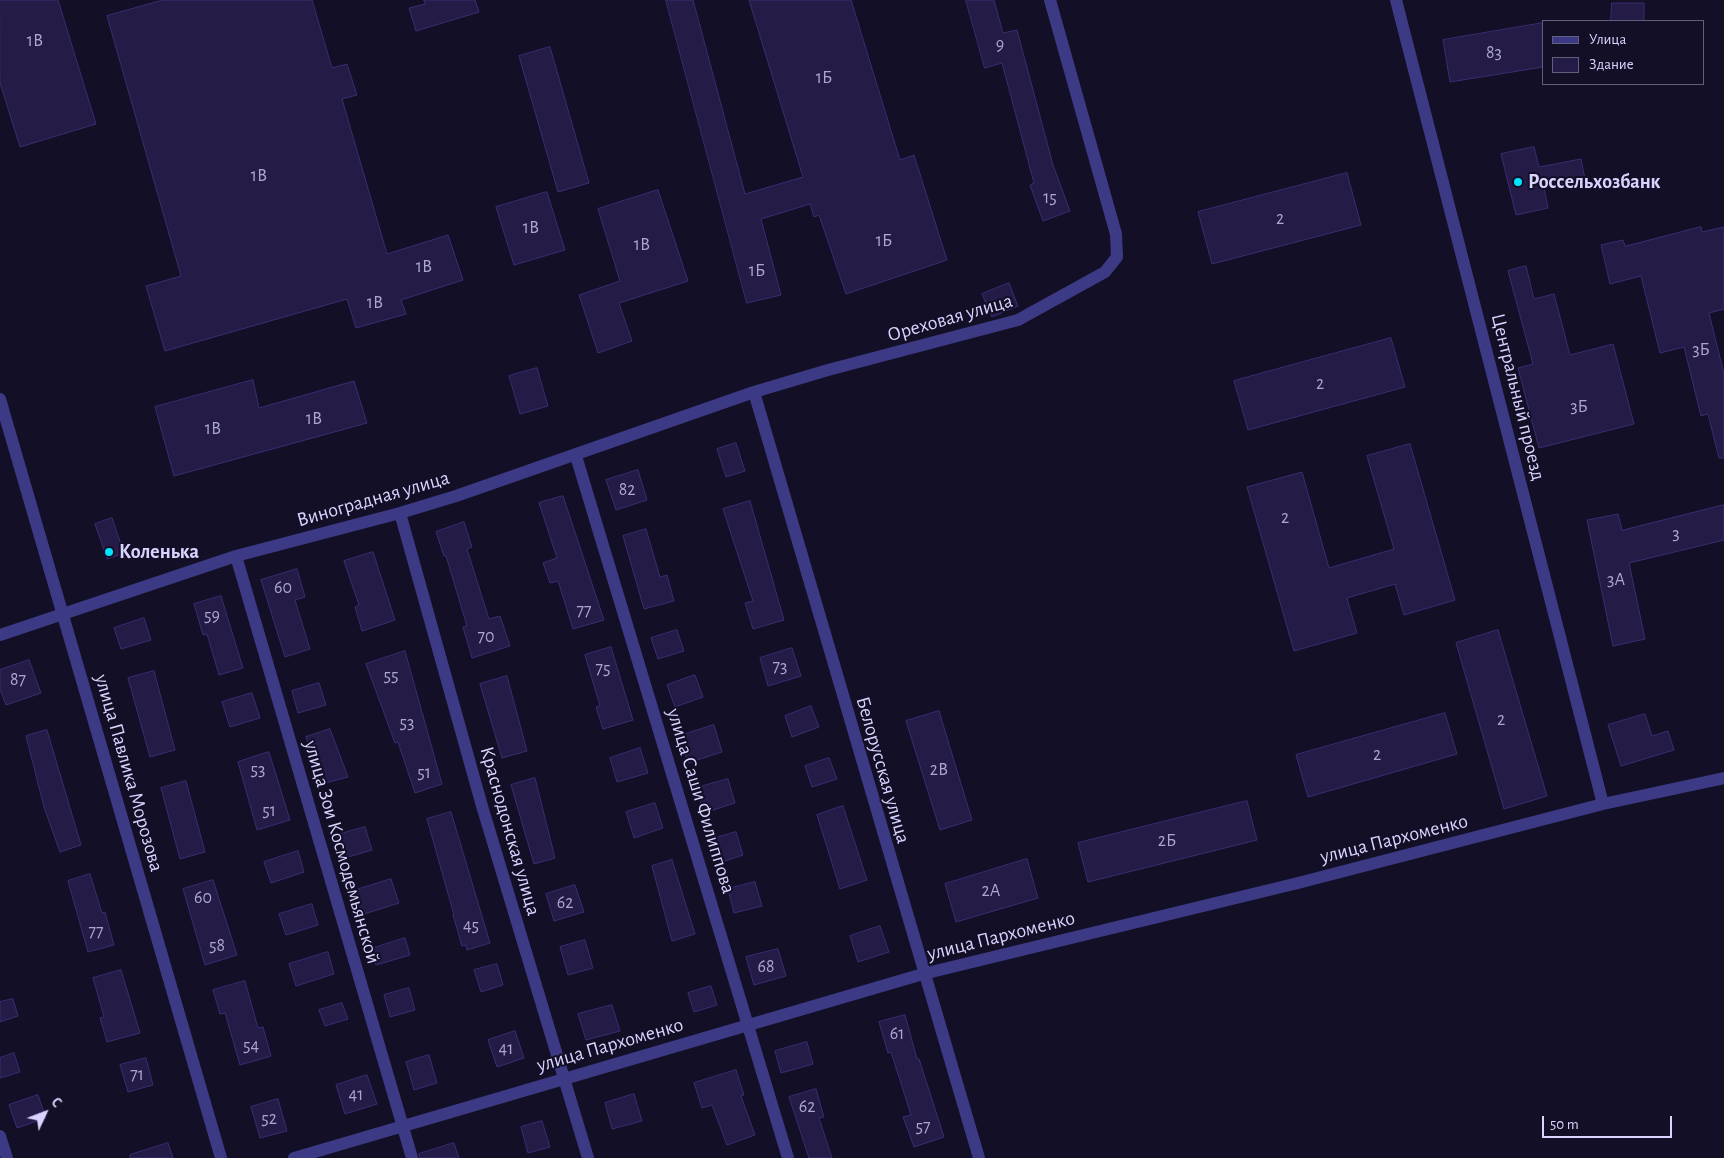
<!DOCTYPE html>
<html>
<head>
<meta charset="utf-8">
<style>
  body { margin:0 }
  #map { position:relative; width:1724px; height:1158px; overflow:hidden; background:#130f26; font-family:"Alegreya Sans",sans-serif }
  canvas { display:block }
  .legend { position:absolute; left:1542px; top:20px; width:162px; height:65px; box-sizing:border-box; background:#130f26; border:1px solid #625e7d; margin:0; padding:6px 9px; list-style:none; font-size:15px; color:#d9d4ff }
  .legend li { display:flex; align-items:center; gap:10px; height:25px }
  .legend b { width:25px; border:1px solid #625e7d }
  .north { position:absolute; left:20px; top:1088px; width:50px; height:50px; -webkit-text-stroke:4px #130f26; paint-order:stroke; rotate:47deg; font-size:14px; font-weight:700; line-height:20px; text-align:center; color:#d9d4ff }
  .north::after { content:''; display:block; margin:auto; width:18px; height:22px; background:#d9d4ff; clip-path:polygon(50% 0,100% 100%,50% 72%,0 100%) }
  .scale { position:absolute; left:1542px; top:1116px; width:130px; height:22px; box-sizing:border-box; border:2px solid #d9d4ff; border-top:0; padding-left:6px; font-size:15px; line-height:18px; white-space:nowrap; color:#d9d4ff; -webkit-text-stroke:4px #130f26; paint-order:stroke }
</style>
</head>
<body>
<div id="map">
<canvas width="1724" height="1158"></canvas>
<ul class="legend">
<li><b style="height:6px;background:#3d3a85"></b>Улица</li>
<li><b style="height:14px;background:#241b47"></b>Здание</li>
</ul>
<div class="north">С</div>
<div class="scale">50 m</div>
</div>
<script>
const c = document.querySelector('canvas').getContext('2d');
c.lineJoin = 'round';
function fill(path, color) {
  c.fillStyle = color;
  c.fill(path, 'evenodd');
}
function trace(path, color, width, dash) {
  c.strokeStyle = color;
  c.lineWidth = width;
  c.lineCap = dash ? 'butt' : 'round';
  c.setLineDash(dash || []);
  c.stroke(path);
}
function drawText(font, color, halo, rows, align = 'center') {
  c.font = font + ' "Alegreya Sans",sans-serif';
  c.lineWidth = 4;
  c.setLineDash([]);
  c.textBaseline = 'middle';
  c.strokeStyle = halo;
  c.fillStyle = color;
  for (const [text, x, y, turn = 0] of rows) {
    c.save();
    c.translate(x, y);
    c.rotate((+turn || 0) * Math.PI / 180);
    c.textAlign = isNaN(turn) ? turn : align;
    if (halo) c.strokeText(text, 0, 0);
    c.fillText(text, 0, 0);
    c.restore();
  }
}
const building = new Path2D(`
  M 0,0 L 58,0 L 96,124 L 20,147 L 0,83 Z
  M 163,0 L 312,0 L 332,68 L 347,64 L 357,95 L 342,99 L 387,254 L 448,235 L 463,280 L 401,300 L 406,314 L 356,328 L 347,299 L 165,351 L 146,286 L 181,276 L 107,16 Z
  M 424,0 L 475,0 L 479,12 L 416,31 L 409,8 L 425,4 Z
  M 666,0 L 693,0 L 745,194 L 803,177 L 749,0 L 851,0 L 900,160 L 914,155 L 947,260 L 846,294 L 819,215 L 814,217 L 810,204 L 761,219 L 781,295 L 747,303 Z
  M 966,0 L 994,0 L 1003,33 L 1017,30 L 1053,165 L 1070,211 L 1043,221 L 1030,185 L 1034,183 L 1002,63 L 985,68 Z
  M 1612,3 L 1644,3 L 1644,21 L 1611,21 Z
  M 1543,23 L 1543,67 L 1450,82 L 1443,40 Z
  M 550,47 L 589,183 L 558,192 L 519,56 Z
  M 1534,147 L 1539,167 L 1581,159 L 1585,179 L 1544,187 L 1548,208 L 1516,215 L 1501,154 Z
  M 1347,173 L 1361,225 L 1212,264 L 1198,212 Z
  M 658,190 L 688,281 L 619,303 L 632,341 L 598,353 L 579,295 L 620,281 L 598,209 Z
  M 547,192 L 565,250 L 514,265 L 496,207 Z
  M 1701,227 L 1702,232 L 1724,227 L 1724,309 L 1709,313 L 1724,374 L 1724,458 L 1719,458 L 1708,414 L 1701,416 L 1684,347 L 1660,353 L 1641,276 L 1610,284 L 1601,245 L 1623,240 L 1625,246 Z
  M 1526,266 L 1534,299 L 1554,294 L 1570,355 L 1613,344 L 1634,424 L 1539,448 L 1518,368 L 1533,364 L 1508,271 Z
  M 1009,283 L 1018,306 L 992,317 L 982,294 Z
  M 1391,338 L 1405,387 L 1248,430 L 1234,381 Z
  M 537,368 L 548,406 L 520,414 L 509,376 Z
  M 253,380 L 259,408 L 354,381 L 367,423 L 174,476 L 155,407 Z
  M 736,443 L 745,471 L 726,477 L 717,449 Z
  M 1410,444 L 1455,600 L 1404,615 L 1395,584 L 1347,598 L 1357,633 L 1294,651 L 1247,487 L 1302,472 L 1329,568 L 1394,549 L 1367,456 Z
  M 638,470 L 647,500 L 616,510 L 606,480 Z
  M 563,496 L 604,620 L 573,629 L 558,581 L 550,583 L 543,563 L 557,558 L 539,503 Z
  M 750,501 L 784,620 L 753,629 L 745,603 L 753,601 L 723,509 Z
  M 1724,505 L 1724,540 L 1629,563 L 1645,639 L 1613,646 L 1587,520 L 1618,514 L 1622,530 Z
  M 112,518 L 124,553 L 107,559 L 95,524 Z
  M 464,522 L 472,547 L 467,549 L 489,619 L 500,616 L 510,646 L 472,658 L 463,627 L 467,626 L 446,556 L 444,556 L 436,532 Z
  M 646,529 L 660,577 L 667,575 L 674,601 L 644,609 L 623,536 Z
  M 373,552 L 395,620 L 362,631 L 355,607 L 359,605 L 344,561 Z
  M 297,569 L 305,597 L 295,600 L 310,649 L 285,657 L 261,580 Z
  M 221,596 L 243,668 L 219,675 L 207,634 L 203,635 L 194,604 Z
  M 144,618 L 151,640 L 121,649 L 114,628 Z
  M 677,630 L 684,651 L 658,659 L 651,638 Z
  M 1498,630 L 1547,796 L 1504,809 L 1456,643 Z
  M 611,647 L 633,720 L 603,729 L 596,707 L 600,706 L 585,655 Z
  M 792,648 L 801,676 L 768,686 L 760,658 Z
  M 405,651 L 442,784 L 415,793 L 398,742 L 395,743 L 366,664 Z
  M 29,660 L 41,693 L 6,705 L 0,689 L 0,670 Z
  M 154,671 L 175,750 L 150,757 L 128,678 Z
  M 695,675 L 703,697 L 675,707 L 667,685 Z
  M 507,676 L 527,751 L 502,758 L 480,684 Z
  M 319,683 L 326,705 L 298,713 L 292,691 Z
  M 252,693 L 260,718 L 230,727 L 222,702 Z
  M 811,706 L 819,727 L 792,737 L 785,716 Z
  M 939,711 L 972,820 L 940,830 L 906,721 Z
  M 1445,713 L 1457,754 L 1308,797 L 1296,755 Z
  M 1645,714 L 1652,736 L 1668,731 L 1674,750 L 1621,766 L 1608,725 Z
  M 714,725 L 722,752 L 688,763 L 679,736 Z
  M 330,729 L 348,777 L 318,785 L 314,772 L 317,771 L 306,737 Z
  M 47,730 L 81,845 L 60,852 L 44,807 L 26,736 Z
  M 640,748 L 648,773 L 617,782 L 610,758 Z
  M 269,752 L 290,820 L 257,830 L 238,762 Z
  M 829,758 L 837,779 L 812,787 L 805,766 Z
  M 535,778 L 555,858 L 534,864 L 511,785 Z
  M 728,779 L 735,803 L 704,813 L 696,788 Z
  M 186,781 L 205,852 L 180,859 L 161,788 Z
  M 1247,801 L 1257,840 L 1088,882 L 1078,843 Z
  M 655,803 L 663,828 L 634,838 L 626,812 Z
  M 843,806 L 867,880 L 840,889 L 817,815 Z
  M 451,812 L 490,943 L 467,950 L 466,945 L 462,946 L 453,915 L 454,915 L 427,819 Z
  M 365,827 L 372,850 L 345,858 L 337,835 Z
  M 736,832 L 743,855 L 719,863 L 712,839 Z
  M 298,851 L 304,872 L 271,883 L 264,862 Z
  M 1027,859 L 1038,898 L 956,922 L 945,884 Z
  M 672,860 L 695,934 L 672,941 L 652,866 Z
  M 90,874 L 102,913 L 105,912 L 114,945 L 88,952 L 68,881 Z
  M 391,879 L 399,903 L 361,915 L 353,891 Z
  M 213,880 L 237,955 L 205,965 L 183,889 Z
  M 755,882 L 762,906 L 734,913 L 728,889 Z
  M 575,885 L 584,912 L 554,921 L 546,894 Z
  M 312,904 L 318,925 L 286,935 L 279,914 Z
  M 880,926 L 889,952 L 858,962 L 850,936 Z
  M 405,938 L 410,955 L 376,965 L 371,949 Z
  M 585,940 L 593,968 L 568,975 L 560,947 Z
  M 778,949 L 786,976 L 754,985 L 746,957 Z
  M 328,952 L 334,974 L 296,986 L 289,964 Z
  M 497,964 L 503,985 L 481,992 L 474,970 Z
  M 121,970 L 140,1033 L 107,1042 L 100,1018 L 104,1017 L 93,978 Z
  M 245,981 L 258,1028 L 263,1027 L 271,1056 L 240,1065 L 225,1013 L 220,1014 L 213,990 Z
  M 711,986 L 717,1005 L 694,1012 L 688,993 Z
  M 409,988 L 415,1010 L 390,1017 L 384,995 Z
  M 13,999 L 18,1016 L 0,1022 L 0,1002 Z
  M 342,1003 L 348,1019 L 325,1026 L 319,1010 Z
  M 612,1005 L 620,1031 L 586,1040 L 578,1014 Z
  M 905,1015 L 917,1059 L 919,1059 L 944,1137 L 914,1147 L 903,1117 L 911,1115 L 891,1052 L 888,1053 L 879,1022 Z
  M 515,1031 L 524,1058 L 497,1067 L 488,1040 Z
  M 807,1042 L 813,1064 L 781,1073 L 775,1051 Z
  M 14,1053 L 20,1072 L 0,1078 L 0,1058 Z
  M 429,1055 L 437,1083 L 414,1090 L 406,1062 Z
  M 146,1058 L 153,1085 L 128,1092 L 120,1065 Z
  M 736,1070 L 744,1095 L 741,1096 L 755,1135 L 727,1145 L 712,1105 L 702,1108 L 694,1083 Z
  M 367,1075 L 377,1104 L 345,1114 L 336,1085 Z
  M 816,1089 L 824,1117 L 819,1118 L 832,1158 L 809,1158 L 789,1097 Z
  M 634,1094 L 642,1121 L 612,1129 L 605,1103 Z
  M 38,1095 L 46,1118 L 17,1128 L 9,1105 Z
  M 278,1099 L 287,1131 L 260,1138 L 251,1107 Z
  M 542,1121 L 550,1147 L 528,1153 L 521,1127 Z
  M 168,1143 L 173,1158 L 130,1158 L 130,1155 Z
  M 454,1143 L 459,1158 L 420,1158 L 419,1154 Z`);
const minor = new Path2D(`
  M 1396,0 L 1603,804
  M 754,392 L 979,1158
  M 0,399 L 221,1158
  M 576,456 L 788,1158
  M 400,513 L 482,806 L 588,1158
  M 236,556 L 412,1158
  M 0,635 L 236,556 L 400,513 L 456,496 L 754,392 L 828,370 L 1018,320 L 1105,272 L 1117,257 L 1116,234 L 1050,0
  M 0,1136 L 7,1158
  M 294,1158 L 923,974 L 1298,883 L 1603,804 L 1724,778`);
const markers = [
  [1518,182,5,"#00e5ff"],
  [109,552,5,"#00e5ff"]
];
const numberNames = [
  ["1В",35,41],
  ["9",1000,45],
  ["83",1494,53],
  ["1Б",824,78],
  ["1В",259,176],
  ["15",1050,198],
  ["2",1280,219],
  ["1В",531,228],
  ["1Б",884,241],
  ["1В",642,245],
  ["1В",424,267],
  ["1Б",757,271],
  ["1В",375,303],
  ["3Б",1701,350],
  ["2",1320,384],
  ["3Б",1579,407],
  ["1В",314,419],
  ["1В",213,429],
  ["82",627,490],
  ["2",1285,518],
  ["3",1676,534],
  ["3А",1616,580],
  ["60",283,588],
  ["77",584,611],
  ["59",212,616],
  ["70",486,637],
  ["73",780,667],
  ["75",603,669],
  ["55",391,676],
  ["87",18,680],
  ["2",1501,720],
  ["53",407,723],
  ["2",1377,755],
  ["53",258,770],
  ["2В",939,770],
  ["51",424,773],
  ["51",269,811],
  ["2Б",1167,841],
  ["2А",991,891],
  ["60",203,898],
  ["62",565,903],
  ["45",471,926],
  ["77",96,932],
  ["58",217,946],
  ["68",766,967],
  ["61",897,1034],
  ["54",251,1046],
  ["41",506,1049],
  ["71",137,1075],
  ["41",356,1095],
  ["62",807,1107],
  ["52",269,1119],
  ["57",923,1127]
];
const poiNames = [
  ["Россельхозбанк",1528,182],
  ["Коленька",119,552]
];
const streetNames = [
  ["Ореховая улица",950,318,-16],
  ["Центральный проезд",1518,397,76],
  ["Виноградная улица",373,499,-16],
  ["Белорусская улица",883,770,74],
  ["улица Павлика Морозова",129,773,74],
  ["улица Саши Филиппова",701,801,73],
  ["Краснодонская улица",510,831,74],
  ["улица Пархоменко",1394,839,-14],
  ["улица Зои Космодемьянской",342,852,74],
  ["улица Пархоменко",1001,936,-14],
  ["улица Пархоменко",610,1045,-16]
];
fill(building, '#241b47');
trace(building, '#3b2d73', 1);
trace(minor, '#3d3a85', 12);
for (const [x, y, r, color] of markers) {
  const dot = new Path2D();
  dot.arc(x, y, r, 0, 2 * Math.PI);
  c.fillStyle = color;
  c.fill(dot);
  trace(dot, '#130f26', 2);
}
drawText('18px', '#aca6d1', null, numberNames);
drawText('bold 20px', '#d9d4ff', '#130f26', poiNames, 'left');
drawText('20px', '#d9d4ff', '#130f26', streetNames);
</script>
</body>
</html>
